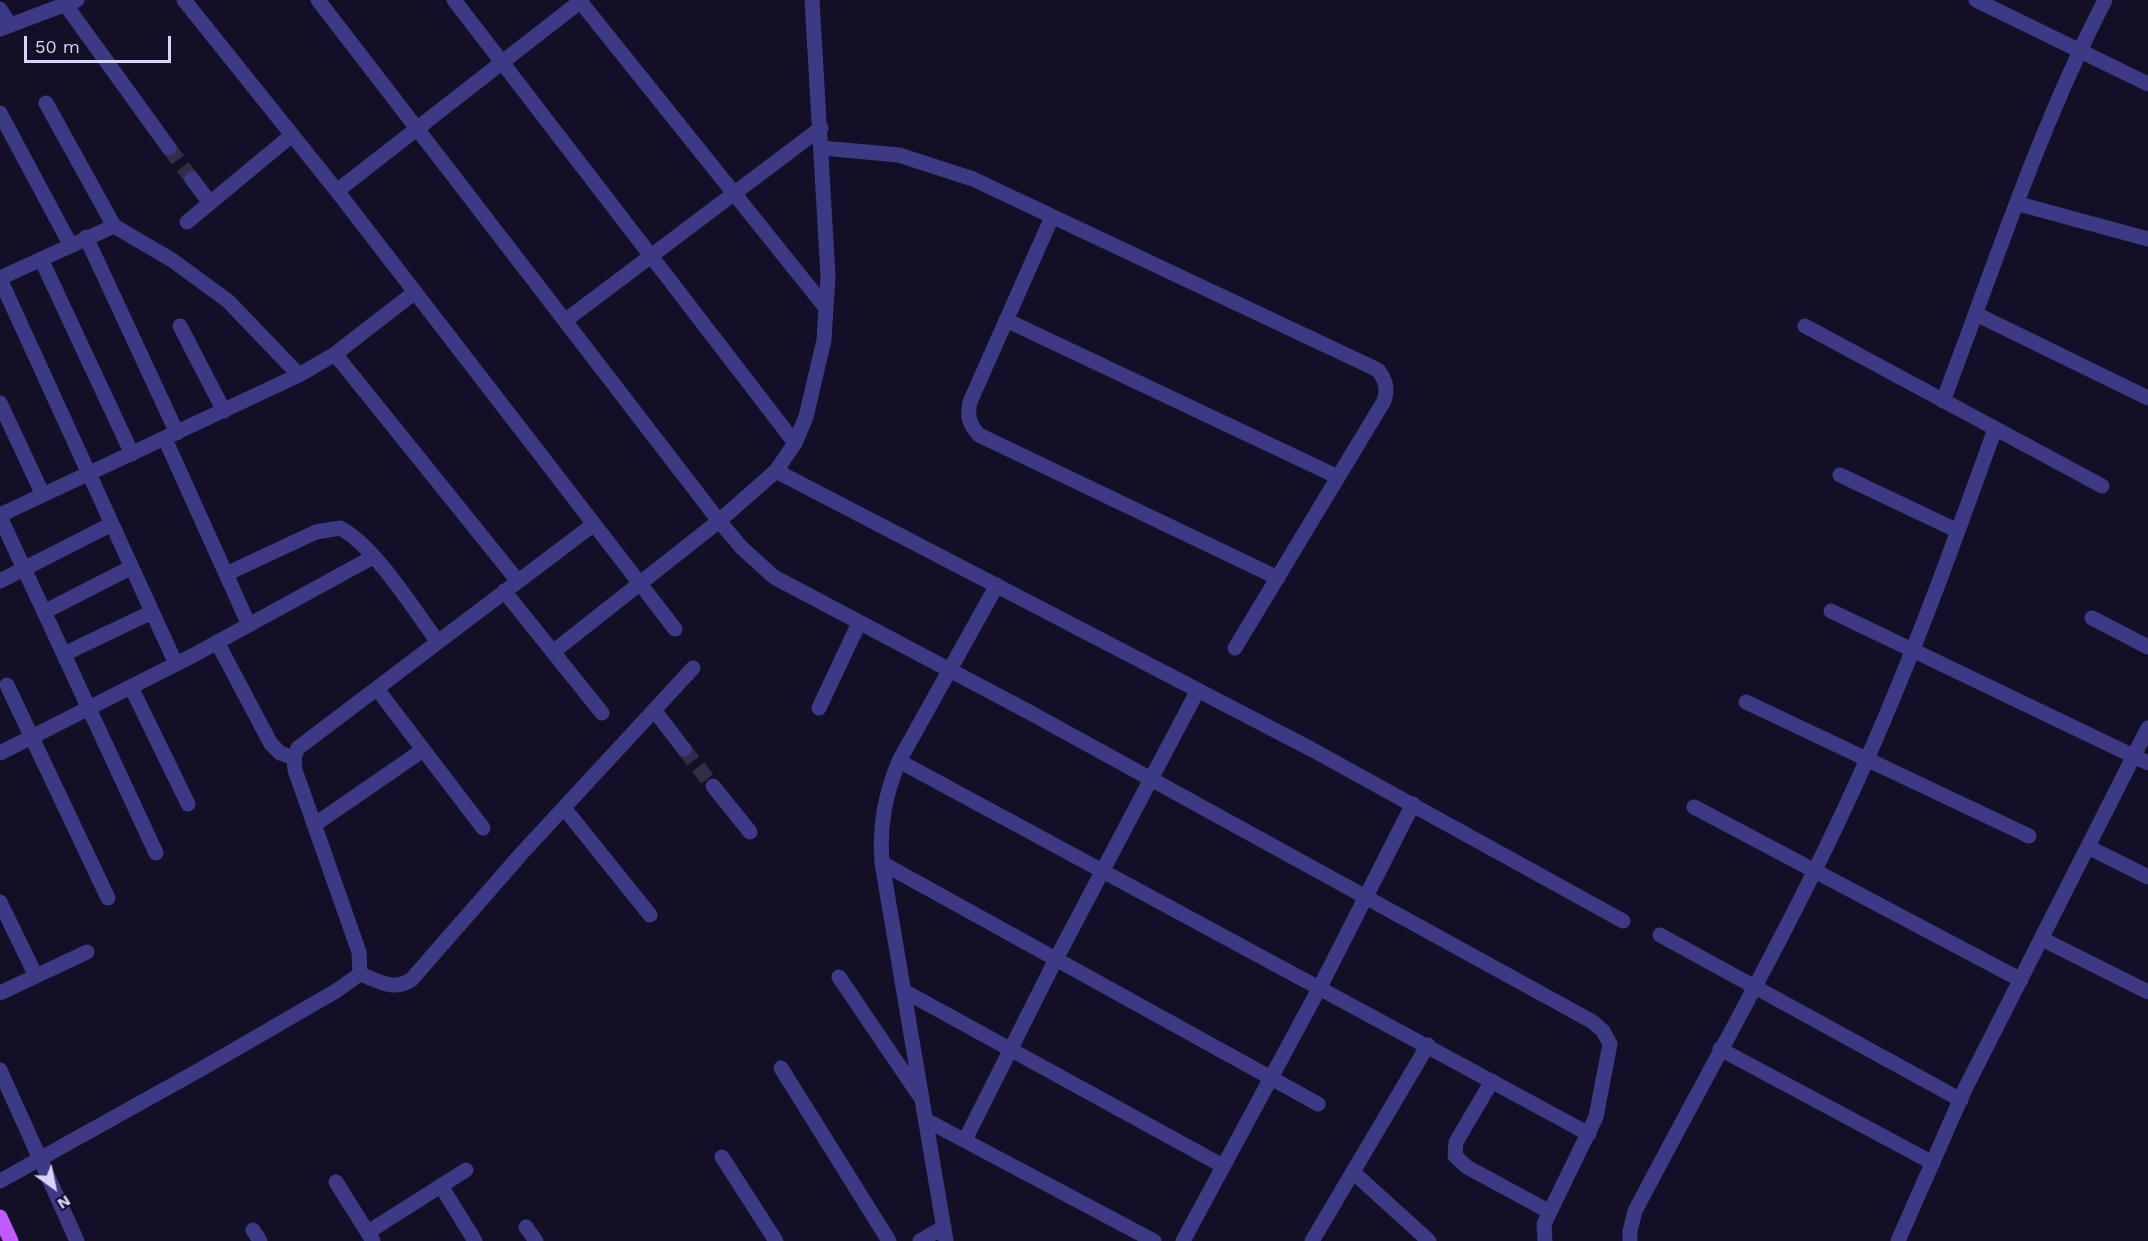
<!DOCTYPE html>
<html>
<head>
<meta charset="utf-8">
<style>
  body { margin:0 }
  #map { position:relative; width:2148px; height:1241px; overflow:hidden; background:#130f26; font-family:"Work Sans",sans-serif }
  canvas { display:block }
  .north { position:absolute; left:24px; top:1157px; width:60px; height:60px; -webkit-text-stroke:4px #130f26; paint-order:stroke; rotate:147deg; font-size:16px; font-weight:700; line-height:24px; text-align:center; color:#d9d4ff }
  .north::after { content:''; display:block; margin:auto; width:21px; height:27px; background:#d9d4ff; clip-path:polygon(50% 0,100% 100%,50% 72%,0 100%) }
  .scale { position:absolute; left:24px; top:36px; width:147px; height:27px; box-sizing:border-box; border:3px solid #d9d4ff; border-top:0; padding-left:8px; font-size:18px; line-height:21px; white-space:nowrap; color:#d9d4ff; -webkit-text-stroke:4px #130f26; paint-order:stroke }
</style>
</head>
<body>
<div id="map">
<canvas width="2148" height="1241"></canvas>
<div class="north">N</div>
<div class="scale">50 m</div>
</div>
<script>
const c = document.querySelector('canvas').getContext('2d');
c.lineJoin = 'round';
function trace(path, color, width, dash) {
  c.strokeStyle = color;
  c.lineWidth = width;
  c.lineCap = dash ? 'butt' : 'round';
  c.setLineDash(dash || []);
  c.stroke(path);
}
const minorTunnel = new Path2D(`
  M 169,148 L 192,179
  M 684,749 L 713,786`);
const minor = new Path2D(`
  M 184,0 L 337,191 L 675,629
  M 318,0 L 719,521 L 742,548 L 774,577 L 1029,712 L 1593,1022 L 1603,1031 L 1610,1044 L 1596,1117 L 1544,1224 L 1545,1241
  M 454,0 L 795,443
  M 579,0 L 826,308
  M 1976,0 L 2148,84
  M 65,4 L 169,148
  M 0,9 L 10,25
  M 0,29 L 77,0
  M 46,103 L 114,226
  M 0,113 L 70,244
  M 822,148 L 899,155 L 973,179 L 1378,370 C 1386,381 1388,388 1384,401 L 1235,648
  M 192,179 L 210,203
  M 337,191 L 582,0
  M 2019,204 L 2148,239
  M 1052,217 L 970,402 C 967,417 969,424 979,435 L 1278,578
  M 187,222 L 292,135
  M 86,237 L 177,433
  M 41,259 L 132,454
  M 0,278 L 114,226 L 172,260 L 228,301 L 299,375
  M 0,279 L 176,664
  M 1976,314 L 2148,398
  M 566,320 L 821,128
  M 1006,320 L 1338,477
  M 180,326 L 224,411
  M 1805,326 L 2102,486
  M 335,354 L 517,580
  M 1943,401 C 1994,267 2039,128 2105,0
  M 0,403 L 43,495
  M 165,439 L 249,625
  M 776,471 L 1311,749 L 1623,921
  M 1840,475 L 1958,531
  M 0,515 L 299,375 L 335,354 L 415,292
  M 0,517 L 156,853
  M 226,574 L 316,532 L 340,528 C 374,545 414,610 438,642
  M 0,581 L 110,525
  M 504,591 L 602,713
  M 1831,611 L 2148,763
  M 44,612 L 130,568
  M 2092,618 L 2148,647
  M 217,642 L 271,744 L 280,753 L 294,758
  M 553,652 L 719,521 L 776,471 L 795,443 L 806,417 L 824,340 L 828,276 L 812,0
  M 64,654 L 152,612
  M 7,685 L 108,898
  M 131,687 L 188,804
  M 377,689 L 483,828
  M 1746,702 L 2029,836
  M 819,708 L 859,623
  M 654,710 L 684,749
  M 0,753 L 192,656 L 373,557
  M 899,761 L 1589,1134
  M 713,786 L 750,832
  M 1694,807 L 2021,980
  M 564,808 L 650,915
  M 314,825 L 423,750
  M 2088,847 L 2148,877
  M 882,863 L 1318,1104
  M 0,902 L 36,976
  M 1660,935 L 1961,1100
  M 2042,939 L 2148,992
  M 360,974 C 378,981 395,992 412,979 L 522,853 L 693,668
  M 839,977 L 919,1095
  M 904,991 L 1223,1166
  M 0,993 L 87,952
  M 1720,1049 L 1933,1163
  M 781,1068 L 889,1241
  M 0,1070 L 77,1241
  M 1492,1081 L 1456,1142 L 1455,1156 L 1467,1167 L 1550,1212
  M 926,1120 L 1154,1241
  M 965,1140 L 1055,961 L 1198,690
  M 722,1157 L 776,1241
  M 1353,1172 L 1429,1241
  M 0,1181 L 203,1068 L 336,991 L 360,974 L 359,952 L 295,770 L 294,758 L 298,748 L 594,524
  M 336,1182 L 373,1241
  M 441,1186 L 475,1241
  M 526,1227 L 536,1241
  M 253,1230 L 260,1241
  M 368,1232 L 466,1170
  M 920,1241 L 944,1227
  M 946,1241 L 882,863 C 879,826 885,795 899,761 L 997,585
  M 1183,1241 L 1320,987 L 1413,804
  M 1312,1241 L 1428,1045
  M 1630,1241 L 1630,1231 L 1635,1211 C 1713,1062 1800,912 1867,759 C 1915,651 1955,540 1995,429
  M 1898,1241 L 1965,1089 L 2148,728`);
const major = new Path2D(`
  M 0,1217 L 11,1241`);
trace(minorTunnel, '#312d47', 15, [15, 8]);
trace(minor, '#3d3a85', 15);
trace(major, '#c25bff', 15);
</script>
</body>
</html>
